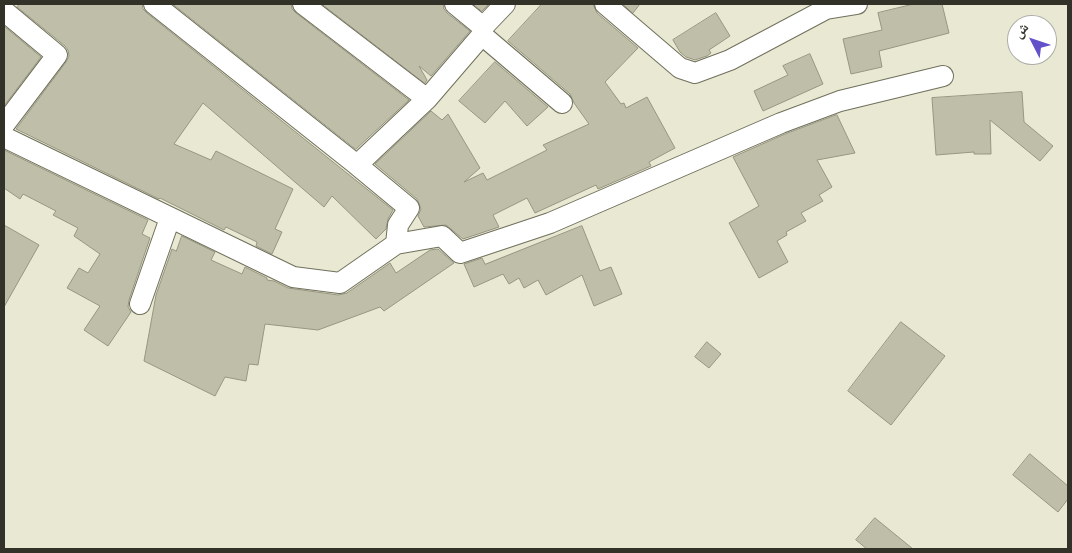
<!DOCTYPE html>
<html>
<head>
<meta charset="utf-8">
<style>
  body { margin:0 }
  #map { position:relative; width:1072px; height:553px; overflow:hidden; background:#e9e8d2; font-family:"Nunito Sans","Noto Naskh Arabic",sans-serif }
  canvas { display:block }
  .frame { position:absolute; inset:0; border:5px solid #323229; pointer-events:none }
  .north { position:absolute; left:1007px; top:15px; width:50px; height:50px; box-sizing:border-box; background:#fff; border:1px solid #adada9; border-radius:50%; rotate:311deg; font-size:14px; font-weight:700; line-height:20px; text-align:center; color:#323229 }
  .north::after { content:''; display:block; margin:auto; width:18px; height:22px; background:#6351ca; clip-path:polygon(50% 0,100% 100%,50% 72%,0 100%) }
</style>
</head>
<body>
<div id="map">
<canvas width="1072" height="553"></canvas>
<div class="frame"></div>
<div class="north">ش</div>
</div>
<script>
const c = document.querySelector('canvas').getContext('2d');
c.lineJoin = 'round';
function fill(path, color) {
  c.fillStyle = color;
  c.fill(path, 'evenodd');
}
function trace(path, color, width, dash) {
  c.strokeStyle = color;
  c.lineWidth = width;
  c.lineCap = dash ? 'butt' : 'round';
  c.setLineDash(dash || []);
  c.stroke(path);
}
const building = new Path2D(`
  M 20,4 L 142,4 L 143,9 L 147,13 L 393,210 L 388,219 L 386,229 L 376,239 L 332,196 L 324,207 L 203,103 L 174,144 L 211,160 L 216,151 L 293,189 L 275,229 L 282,232 L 272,254 L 256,246 L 257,242 L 226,227 L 224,230 L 160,198 L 159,199 L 16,129 L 66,62 L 69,56 L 68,50 L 65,46 L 17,7 Z
  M 173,4 L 291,4 L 292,9 L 296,13 L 409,100 L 356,149 Z
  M 322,4 L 443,4 L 444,9 L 447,13 L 470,31 L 431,76 L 419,66 L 427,80 L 425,83 Z
  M 473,4 L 489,4 L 482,11 Z
  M 542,4 L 593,4 L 597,13 L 638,48 L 605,82 L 621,104 L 624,103 L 626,108 L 647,97 L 675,148 L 649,162 L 651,166 L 598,189 L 596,185 L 535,213 L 527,198 L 493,215 L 499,227 L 463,239 L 446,225 L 424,227 L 418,216 L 421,209 L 417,199 L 375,164 L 431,111 L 442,120 L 448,114 L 480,168 L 464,182 L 483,173 L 487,180 L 547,150 L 543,145 L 589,124 L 574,103 L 570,94 L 508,41 Z
  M 623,4 L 640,4 L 633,13 Z
  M 914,4 L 942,4 L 949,33 L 879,51 L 882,67 L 851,74 L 843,39 L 882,30 L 878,13 Z
  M 716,13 L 730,36 L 709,50 L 711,53 L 707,56 L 695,60 L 686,57 L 680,52 L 673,40 Z
  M 4,26 L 41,57 L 4,106 Z
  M 810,54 L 823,84 L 763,111 L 754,91 L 788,75 L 783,66 Z
  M 495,62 L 548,107 L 527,126 L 505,101 L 485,123 L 459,101 Z
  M 1022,92 L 1024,122 L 1053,146 L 1040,161 L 990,120 L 991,154 L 974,154 L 974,152 L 936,155 L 932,98 Z
  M 837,115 L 855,153 L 817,160 L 832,187 L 819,195 L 823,201 L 801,213 L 806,221 L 786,232 L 787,235 L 777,241 L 788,262 L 759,278 L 729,223 L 759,206 L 733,157 L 785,134 Z
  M 4,150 L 148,220 L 142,234 L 150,238 L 129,300 L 128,307 L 131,312 L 108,346 L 84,330 L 100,306 L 67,288 L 79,268 L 88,273 L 100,254 L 74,236 L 78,228 L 53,215 L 56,211 L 23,194 L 20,199 L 4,188 Z
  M 4,225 L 39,245 L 4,307 Z
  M 582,226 L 600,271 L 611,267 L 622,294 L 594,306 L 582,275 L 546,295 L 538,280 L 524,288 L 519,278 L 509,284 L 503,274 L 474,287 L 464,264 L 482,258 L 485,264 Z
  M 182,236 L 215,252 L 211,260 L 242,274 L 245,267 L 267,278 L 267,280 L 274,281 L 288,288 L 338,295 L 347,293 L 390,263 L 396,273 L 430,250 L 438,249 L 454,263 L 384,311 L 380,307 L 318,330 L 265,324 L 258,365 L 249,364 L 246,381 L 225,377 L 215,396 L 144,361 L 156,295 L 172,249 L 176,251 Z
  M 901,322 L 945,356 L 891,425 L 848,391 Z
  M 707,342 L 721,354 L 709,368 L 695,357 Z
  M 1030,454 L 1068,486 L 1068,499 L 1058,512 L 1013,475 Z
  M 875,518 L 913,549 L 867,549 L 856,540 Z`);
const street = new Path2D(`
  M 154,4 L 357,165 L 427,99
  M 303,4 L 427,99 L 482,35 L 483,27 L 455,4
  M 605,4 L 680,68 L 695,73 L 730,60 L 826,9 L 857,4
  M 4,11 L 57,55 L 4,125
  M 483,27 L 505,4
  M 482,35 L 562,103
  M 4,137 L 293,277 L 340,283 L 396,244 L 442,236 L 460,253 L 550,223 L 781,123 L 840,101 L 943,76
  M 357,165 L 409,208 L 398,225 L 396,244
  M 140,304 L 170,218`);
fill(building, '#bfbea9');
trace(building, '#979682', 1);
trace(street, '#70705c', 22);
trace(street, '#fff', 20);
</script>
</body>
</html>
